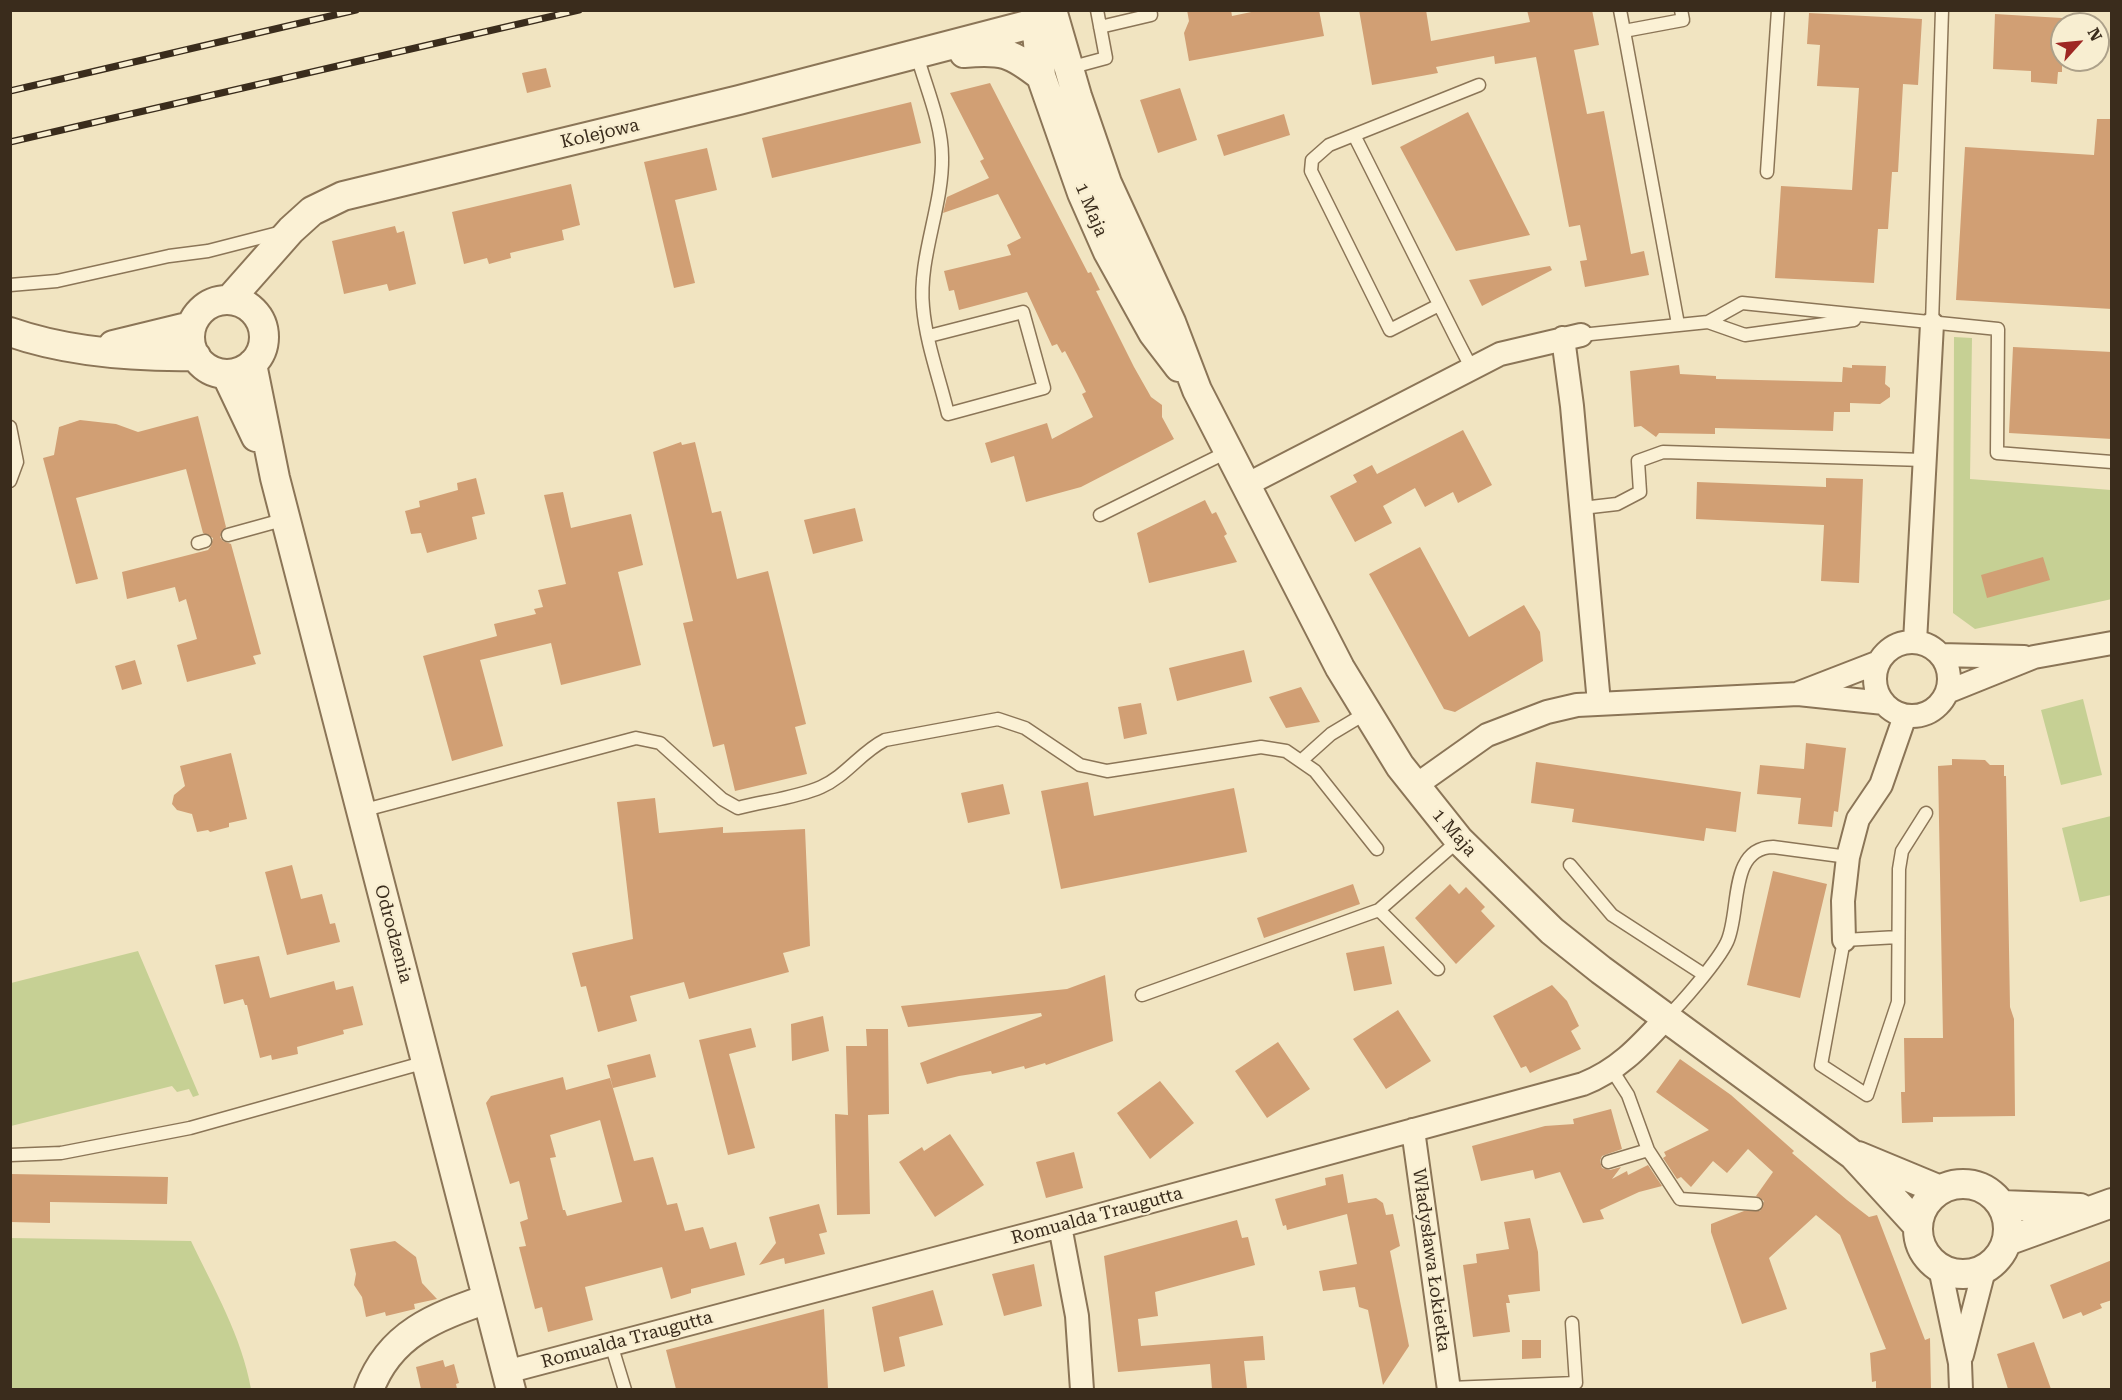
<!DOCTYPE html>
<html>
<head>
<meta charset="utf-8">
<style>
  body { margin:0 }
  #map { position:relative; width:2122px; height:1400px; overflow:hidden; background:#f1e4c1; font-family:"Roboto Serif",serif }
  canvas { display:block }
  .frame { position:absolute; inset:0; border:12px solid #3a2c1c; pointer-events:none }
  .north { position:absolute; left:2050px; top:12px; width:60px; height:60px; box-sizing:border-box; background:#f8eed1; border:2px solid #aca089; border-radius:50%; rotate:63deg; font-size:16px; font-weight:700; line-height:24px; text-align:center; color:#3a2c1c }
  .north::after { content:''; display:block; margin:auto; width:21px; height:27px; background:#9e2723; clip-path:polygon(50% 0,100% 100%,50% 72%,0 100%) }
</style>
</head>
<body>
<div id="map">
<canvas width="2122" height="1400"></canvas>
<div class="frame"></div>
<div class="north">N</div>
</div>
<script>
const c = document.querySelector('canvas').getContext('2d');
c.lineJoin = 'round';
function fill(path, color) {
  c.fillStyle = color;
  c.fill(path, 'evenodd');
}
function trace(path, color, width, dash) {
  c.strokeStyle = color;
  c.lineWidth = width;
  c.lineCap = dash ? 'butt' : 'round';
  c.setLineDash(dash || []);
  c.stroke(path);
}
function drawText(font, color, halo, rows, align = 'center') {
  c.font = font + ' "Roboto Serif",serif';
  c.lineWidth = 4.5;
  c.setLineDash([]);
  c.textBaseline = 'middle';
  c.strokeStyle = halo;
  c.fillStyle = color;
  for (const [text, x, y, turn = 0] of rows) {
    c.save();
    c.translate(x, y);
    c.rotate((+turn || 0) * Math.PI / 180);
    c.textAlign = isNaN(turn) ? turn : align;
    if (halo) c.strokeText(text, 0, 0);
    c.fillText(text, 0, 0);
    c.restore();
  }
}
const green = new Path2D(`
  M 1954,337 L 1972,338 L 1970,479 L 2111,490 L 2112,599 L 1975,629 L 1953,613 Z
  M 2083,699 L 2102,775 L 2061,785 L 2041,710 Z
  M 2111,816 L 2111,895 L 2080,902 L 2062,828 Z
  M 138,951 L 199,1095 L 193,1097 L 189,1089 L 177,1092 L 172,1086 L 11,1126 L 11,983 Z
  M 11,1238 L 191,1241 C 214,1289 242,1337 251,1389 L 11,1389 Z`);
const building = new Path2D(`
  M 1187,10 L 1231,10 L 1232,16 L 1261,10 L 1319,10 L 1324,36 L 1189,61 L 1184,33 L 1189,21 Z
  M 1359,10 L 1426,10 L 1431,41 L 1530,22 L 1527,10 L 1592,10 L 1599,45 L 1574,50 L 1587,114 L 1604,111 L 1631,254 L 1644,251 L 1649,275 L 1585,287 L 1580,261 L 1587,260 L 1580,225 L 1569,227 L 1536,57 L 1495,64 L 1494,56 L 1436,67 L 1438,73 L 1372,85 Z
  M 1809,13 L 1922,19 L 1918,85 L 1903,84 L 1898,172 L 1892,172 L 1888,229 L 1878,229 L 1874,283 L 1775,278 L 1781,186 L 1852,190 L 1859,88 L 1817,86 L 1820,45 L 1807,44 Z
  M 1995,14 L 2062,18 L 2062,72 L 2058,72 L 2057,84 L 2031,82 L 2031,71 L 1993,69 Z
  M 546,68 L 551,87 L 527,93 L 522,73 Z
  M 990,83 L 1088,273 L 1091,272 L 1100,290 L 1096,291 L 1134,367 L 1151,397 L 1162,405 L 1162,417 L 1174,439 L 1081,487 L 1026,502 L 1014,456 L 991,463 L 985,443 L 1047,423 L 1052,439 L 1093,417 L 1082,394 L 1086,392 L 1077,374 L 1065,351 L 1062,353 L 1057,344 L 1052,346 L 1027,292 L 959,310 L 954,290 L 949,291 L 944,271 L 1011,255 L 1007,245 L 1021,238 L 998,194 L 943,213 L 947,197 L 989,178 L 980,161 L 984,159 L 950,93 Z
  M 1180,88 L 1197,140 L 1158,153 L 1140,100 Z
  M 911,102 L 921,143 L 772,178 L 762,138 Z
  M 1468,112 L 1530,235 L 1456,251 L 1400,147 Z
  M 1284,114 L 1290,135 L 1224,156 L 1217,135 Z
  M 2097,119 L 2112,119 L 2112,309 L 1956,300 L 1965,147 L 2094,155 Z
  M 707,148 L 717,190 L 675,200 L 695,283 L 674,288 L 644,162 Z
  M 571,184 L 580,225 L 562,230 L 564,240 L 510,253 L 511,258 L 489,264 L 487,258 L 464,264 L 452,212 Z
  M 395,226 L 397,233 L 404,231 L 416,284 L 389,291 L 387,284 L 344,294 L 332,241 Z
  M 1550,266 L 1552,270 L 1482,306 L 1469,280 Z
  M 2013,347 L 2112,352 L 2112,439 L 2009,433 Z
  M 1679,365 L 1680,374 L 1716,376 L 1716,379 L 1842,382 L 1843,367 L 1852,368 L 1852,365 L 1886,366 L 1885,384 L 1890,388 L 1890,397 L 1880,404 L 1850,403 L 1850,412 L 1834,412 L 1833,431 L 1715,428 L 1715,434 L 1659,433 L 1656,437 L 1641,426 L 1634,427 L 1630,371 Z
  M 198,416 L 226,527 L 220,537 L 223,541 L 231,544 L 261,654 L 253,656 L 256,664 L 187,682 L 177,645 L 197,639 L 186,599 L 179,602 L 175,587 L 127,599 L 122,572 L 208,550 L 211,546 L 213,538 L 203,533 L 186,469 L 76,498 L 98,579 L 76,584 L 43,458 L 54,455 L 59,427 L 80,420 L 116,424 L 138,432 Z
  M 1463,430 L 1492,485 L 1458,503 L 1453,492 L 1425,507 L 1415,488 L 1383,506 L 1392,523 L 1355,542 L 1330,496 L 1357,482 L 1353,475 L 1372,465 L 1377,474 Z
  M 681,442 L 682,445 L 695,442 L 712,513 L 721,511 L 737,579 L 768,571 L 806,724 L 795,727 L 807,774 L 735,791 L 724,744 L 713,747 L 683,623 L 693,621 L 653,452 Z
  M 476,478 L 485,514 L 472,517 L 477,539 L 427,553 L 421,533 L 411,534 L 405,511 L 420,507 L 419,501 L 458,490 L 457,483 Z
  M 1826,478 L 1863,479 L 1859,583 L 1821,581 L 1824,525 L 1696,519 L 1697,482 L 1826,487 Z
  M 563,492 L 571,528 L 631,514 L 643,565 L 618,572 L 641,665 L 561,685 L 551,643 L 480,660 L 503,746 L 452,761 L 423,656 L 497,636 L 494,624 L 536,614 L 534,609 L 543,607 L 538,590 L 566,584 L 544,495 Z
  M 1205,500 L 1212,514 L 1216,512 L 1227,534 L 1224,536 L 1237,562 L 1149,583 L 1137,533 Z
  M 855,508 L 863,541 L 813,554 L 804,520 Z
  M 1420,547 L 1469,637 L 1524,605 L 1540,632 L 1543,661 L 1455,712 L 1444,709 L 1369,574 Z
  M 2043,557 L 2050,580 L 1987,598 L 1981,575 Z
  M 1244,650 L 1252,682 L 1177,701 L 1169,668 Z
  M 135,660 L 142,684 L 122,690 L 115,666 Z
  M 1301,687 L 1320,722 L 1286,728 L 1269,697 Z
  M 1141,703 L 1147,734 L 1124,739 L 1118,707 Z
  M 1806,743 L 1846,748 L 1838,812 L 1834,811 L 1832,827 L 1798,824 L 1801,798 L 1757,794 L 1760,765 L 1804,769 Z
  M 231,753 L 247,819 L 229,823 L 229,827 L 210,832 L 208,830 L 197,832 L 192,814 L 177,810 L 172,804 L 174,795 L 185,786 L 180,766 Z
  M 1952,759 L 1985,760 L 1990,765 L 2004,765 L 2004,776 L 2006,776 L 2010,1007 L 2014,1019 L 2015,1116 L 1933,1117 L 1933,1122 L 1902,1123 L 1901,1092 L 1905,1092 L 1904,1038 L 1943,1038 L 1938,766 L 1952,765 Z
  M 1536,762 L 1741,792 L 1736,832 L 1706,828 L 1704,841 L 1572,822 L 1574,809 L 1531,803 Z
  M 1088,782 L 1094,816 L 1234,788 L 1247,852 L 1061,889 L 1041,791 Z
  M 1003,784 L 1010,814 L 968,823 L 961,793 Z
  M 655,798 L 659,833 L 723,827 L 723,833 L 805,829 L 810,946 L 783,953 L 789,972 L 689,999 L 684,982 L 630,996 L 637,1021 L 598,1032 L 586,986 L 581,987 L 572,953 L 633,939 L 617,802 Z
  M 292,865 L 301,899 L 322,894 L 330,924 L 335,923 L 340,942 L 287,955 L 265,872 Z
  M 1773,871 L 1827,884 L 1800,998 L 1747,985 Z
  M 1353,884 L 1360,904 L 1264,938 L 1257,918 Z
  M 1450,884 L 1459,894 L 1466,887 L 1485,907 L 1481,911 L 1495,926 L 1456,964 L 1415,918 Z
  M 1384,946 L 1392,984 L 1354,991 L 1346,953 Z
  M 259,956 L 270,998 L 334,981 L 336,990 L 353,986 L 363,1025 L 343,1030 L 344,1034 L 297,1047 L 298,1054 L 272,1060 L 271,1055 L 260,1058 L 247,1005 L 245,1005 L 243,999 L 224,1004 L 215,965 Z
  M 1105,975 L 1113,1041 L 1046,1065 L 1045,1063 L 1025,1069 L 1024,1066 L 992,1074 L 991,1071 L 959,1076 L 927,1084 L 920,1063 L 1042,1016 L 1041,1013 L 908,1027 L 901,1006 L 1067,989 Z
  M 1552,985 L 1567,1001 L 1579,1026 L 1571,1031 L 1581,1049 L 1530,1073 L 1526,1066 L 1521,1068 L 1493,1016 Z
  M 1398,1010 L 1431,1061 L 1386,1089 L 1353,1039 Z
  M 823,1016 L 829,1051 L 792,1061 L 791,1024 Z
  M 751,1028 L 756,1047 L 729,1054 L 755,1148 L 728,1155 L 699,1040 Z
  M 866,1029 L 888,1029 L 889,1114 L 868,1115 L 870,1214 L 837,1215 L 835,1114 L 848,1115 L 846,1046 L 867,1046 Z
  M 1278,1042 L 1310,1089 L 1267,1118 L 1235,1071 Z
  M 650,1054 L 656,1077 L 613,1088 L 607,1065 Z
  M 1680,1059 L 1731,1095 L 1794,1151 L 1792,1153 L 1847,1200 L 1869,1217 L 1877,1215 L 1925,1340 L 1930,1338 L 1931,1389 L 1876,1389 L 1876,1381 L 1872,1382 L 1870,1353 L 1886,1349 L 1840,1235 L 1816,1215 L 1769,1258 L 1787,1309 L 1742,1324 L 1711,1232 L 1711,1224 L 1744,1211 L 1760,1211 L 1764,1201 L 1756,1196 L 1773,1172 L 1748,1149 L 1727,1173 L 1713,1161 L 1691,1187 L 1681,1177 L 1677,1179 L 1663,1158 L 1666,1156 L 1664,1152 L 1709,1130 L 1656,1092 Z
  M 563,1077 L 566,1090 L 610,1078 L 634,1161 L 653,1157 L 667,1205 L 677,1203 L 685,1231 L 703,1227 L 710,1249 L 736,1242 L 745,1275 L 691,1289 L 691,1293 L 671,1299 L 662,1267 L 585,1287 L 593,1320 L 548,1332 L 542,1307 L 535,1309 L 519,1247 L 526,1246 L 520,1222 L 528,1219 L 519,1181 L 510,1184 L 486,1103 L 491,1096 ZM 600,1120 L 622,1202 L 567,1216 L 565,1210 L 563,1210 L 550,1158 L 556,1157 L 550,1135 Z
  M 1160,1081 L 1194,1123 L 1150,1159 L 1117,1113 Z
  M 1611,1109 L 1622,1149 L 1602,1156 L 1600,1161 L 1602,1168 L 1610,1170 L 1621,1167 L 1612,1179 L 1627,1171 L 1628,1175 L 1648,1165 L 1662,1186 L 1639,1192 L 1600,1210 L 1604,1219 L 1583,1223 L 1560,1172 L 1535,1179 L 1533,1170 L 1481,1181 L 1472,1146 L 1545,1126 L 1574,1124 L 1573,1119 Z
  M 950,1134 L 984,1185 L 935,1217 L 899,1162 L 922,1147 L 924,1151 Z
  M 1074,1152 L 1083,1188 L 1046,1198 L 1036,1162 Z
  M 10,1174 L 168,1177 L 167,1204 L 50,1202 L 50,1223 L 10,1222 Z
  M 1343,1174 L 1348,1203 L 1376,1198 L 1383,1203 L 1386,1215 L 1393,1214 L 1400,1246 L 1390,1251 L 1409,1346 L 1383,1385 L 1368,1310 L 1359,1307 L 1355,1287 L 1323,1291 L 1319,1271 L 1357,1264 L 1347,1214 L 1287,1230 L 1286,1225 L 1283,1226 L 1275,1199 L 1326,1185 L 1325,1178 Z
  M 819,1204 L 827,1232 L 819,1234 L 825,1254 L 785,1264 L 784,1258 L 759,1265 L 776,1243 L 769,1217 Z
  M 1530,1218 L 1538,1252 L 1540,1291 L 1508,1295 L 1510,1303 L 1506,1303 L 1510,1332 L 1473,1337 L 1463,1265 L 1477,1263 L 1476,1254 L 1509,1249 L 1504,1222 Z
  M 1237,1220 L 1242,1238 L 1248,1237 L 1255,1265 L 1155,1292 L 1158,1316 L 1138,1319 L 1141,1346 L 1263,1336 L 1265,1360 L 1244,1361 L 1247,1389 L 1212,1389 L 1210,1364 L 1118,1372 L 1104,1256 Z
  M 395,1241 L 416,1257 L 422,1283 L 437,1299 L 414,1304 L 415,1309 L 386,1316 L 385,1312 L 366,1317 L 362,1297 L 354,1285 L 356,1274 L 350,1249 Z
  M 2112,1260 L 2112,1300 L 2100,1304 L 2102,1308 L 2083,1316 L 2081,1312 L 2063,1319 L 2050,1285 Z
  M 1034,1264 L 1042,1306 L 1004,1316 L 992,1274 Z
  M 933,1290 L 943,1325 L 899,1337 L 905,1366 L 884,1372 L 872,1307 Z
  M 824,1309 L 828,1389 L 676,1389 L 666,1350 Z
  M 1522,1340 L 1541,1340 L 1541,1358 L 1522,1359 Z
  M 2034,1342 L 2051,1389 L 2008,1389 L 1997,1354 Z
  M 443,1360 L 445,1367 L 454,1364 L 459,1383 L 456,1384 L 457,1389 L 421,1389 L 416,1367 Z`);
const service = new Path2D(`
  M 1620,10 L 1624,31 L 1683,20 L 1681,10
  M 1100,27 L 1151,15 L 1150,10
  M 1624,31 L 1678,324
  M 917,55 C 926,88 942,123 942,157 C 943,206 918,258 923,307 C 926,343 940,380 948,414 L 1044,388 L 1023,312 L 929,336
  M 1069,68 L 1106,58 L 1097,10
  M 1354,135 L 1479,85
  M 1767,172 L 1778,10
  M 10,285 L 57,281 L 169,256 L 208,251 L 282,232
  M 1439,305 L 1390,330 L 1311,171 L 1312,160 L 1329,145 L 1354,135 L 1457,340 L 1472,369
  M 1708,322 L 1742,303 L 1998,329 L 1997,453 L 2112,462
  M 1932,324 L 1942,10
  M 1581,335 L 1708,322 L 1745,335 L 1854,320
  M 10,427 L 17,462 L 10,481
  M 1582,508 L 1617,504 L 1640,492 L 1638,461 L 1663,452 L 1924,460
  M 1100,515 L 1229,451
  M 228,535 L 286,519
  M 198,543 L 205,541
  M 1302,760 L 1331,734 L 1366,713
  M 361,811 L 636,738 L 660,743 L 722,799 L 738,808 C 765,801 796,798 821,787 C 846,776 861,752 885,740 L 998,719 L 1025,728 L 1080,765 L 1107,771 L 1261,747 L 1286,751 L 1315,771 L 1377,849
  M 1570,865 L 1612,915 L 1703,974
  M 1379,910 L 1438,969
  M 1898,937 L 1844,940 L 1821,1065 L 1867,1095 L 1898,1002 L 1899,869 L 1902,851 L 1926,813
  M 1142,995 L 1379,910 L 1459,840
  M 1666,1018 C 1682,1003 1718,961 1727,942 C 1741,912 1728,848 1773,847 L 1848,857
  M 1612,1070 L 1628,1095 L 1648,1150 L 1680,1199 L 1756,1204
  M 10,1155 L 61,1153 L 190,1128 L 426,1062
  M 1608,1162 L 1648,1150
  M 611,1344 L 625,1390
  M 1449,1388 L 1576,1383 L 1572,1323`);
const minor = new Path2D(`
  M 1563,338 L 1572,406 L 1599,703
  M 1246,485 L 1500,354 L 1581,335
  M 1915,642 L 1932,324
  M1875 679a37 37 0 1 1 74 0a37 37 0 1 1-74 0Z
  M 1940,655 L 2024,657
  M 1947,692 L 2034,657 L 2112,643
  M 1799,693 L 1879,662
  M 1415,786 L 1487,735 L 1547,712 L 1577,705 L 1798,694 L 1884,703
  M 1844,940 L 1843,901 L 1848,857 L 1858,819 L 1881,785 L 1905,716
  M 1413,1130 L 1449,1390
  M 1060,1226 L 1077,1316 L 1082,1390
  M 1940,1268 L 1960,1363 L 1961,1390
  M 1962,1355 L 1984,1270
  M 506,1372 L 1060,1226 L 1583,1084 C 1619,1070 1641,1045 1666,1018`);
const tertiary = new Path2D(`
  M 1035,10 L 1041,76 L 1082,193 L 1108,252 L 1153,333 L 1179,367
  M 1052,10 L 1077,96 L 1107,183 L 1171,322 L 1197,390 L 1340,668 L 1400,766 L 1459,840 L 1552,931 L 1601,970 L 1853,1155 L 1918,1226
  M 964,53 C 1003,50 1010,52 1041,76
  M 230,299 L 291,230 L 312,211 L 343,196 L 739,100 L 1054,18
  M190 337a37 37 0 1 1 74 0a37 37 0 1 1-74 0Z
  M 10,332 C 67,352 136,357 196,356
  M 113,345 L 191,326
  M 252,364 L 275,478 L 511,1390
  M 226,374 L 256,437
  M 1858,1156 L 1940,1190
  M1918 1229a45 45 0 1 1 90 0a45 45 0 1 1-90 0Z
  M 2002,1205 L 2080,1208
  M 2007,1241 L 2112,1203
  M 369,1390 C 390,1333 436,1317 487,1299`);
const rail = new Path2D(`
  M 10,91 L 356,10
  M 10,142 L 579,10`);
const streetNames = [
  ["Kolejowa",600,134,-13],
  ["1 Maja",1091,210,67],
  ["1 Maja",1454,833,49],
  ["Odrodzenia",393,934,75],
  ["Romualda Traugutta",1097,1216,-15],
  ["Władysława Łokietka",1431,1260,82],
  ["Romualda Traugutta",627,1340,-15]
];
fill(green, '#c6d094');
fill(building, '#d19f74');
trace(service, '#8b7557', 15);
trace(minor, '#8b7557', 26);
trace(tertiary, '#8b7557', 32);
trace(service, '#fbf1d5', 12);
trace(minor, '#fbf1d5', 22);
trace(tertiary, '#fbf1d5', 28);
trace(rail, '#3a2c1c', 7);
trace(rail, '#f8eed1', 4.5, [14]);
drawText('18px', '#3a2c1c', '#f8eed1', streetNames);
</script>
</body>
</html>
